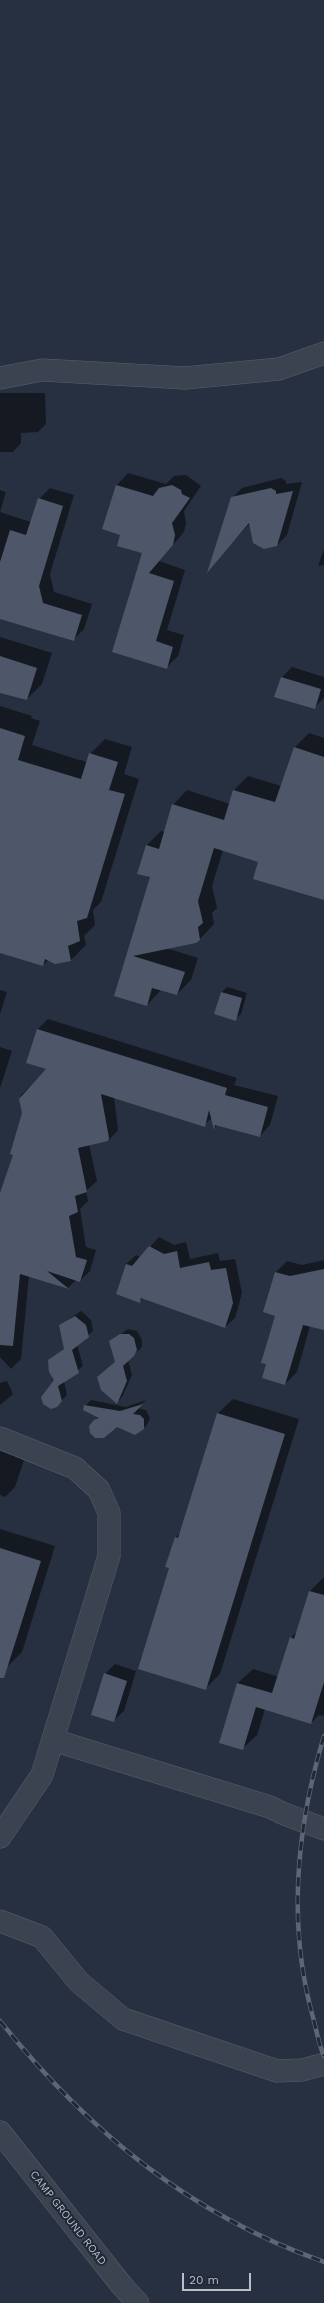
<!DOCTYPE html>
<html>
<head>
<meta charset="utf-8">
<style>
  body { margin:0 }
  #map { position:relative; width:324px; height:2303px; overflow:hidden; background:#273040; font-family:"Work Sans",sans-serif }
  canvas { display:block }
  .scale { position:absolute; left:182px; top:2273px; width:69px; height:18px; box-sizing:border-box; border:2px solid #b8beca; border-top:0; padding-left:5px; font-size:12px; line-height:14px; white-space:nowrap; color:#b8beca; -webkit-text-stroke:3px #202735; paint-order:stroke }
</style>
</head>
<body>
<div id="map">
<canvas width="324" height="2303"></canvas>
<div class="scale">20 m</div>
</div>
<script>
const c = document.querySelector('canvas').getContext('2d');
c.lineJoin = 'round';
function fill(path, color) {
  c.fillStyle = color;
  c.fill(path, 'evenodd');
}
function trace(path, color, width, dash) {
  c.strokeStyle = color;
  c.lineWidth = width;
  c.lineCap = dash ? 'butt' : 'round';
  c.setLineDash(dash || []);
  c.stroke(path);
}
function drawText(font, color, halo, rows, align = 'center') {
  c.font = font + ' "Work Sans",sans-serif';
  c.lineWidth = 4;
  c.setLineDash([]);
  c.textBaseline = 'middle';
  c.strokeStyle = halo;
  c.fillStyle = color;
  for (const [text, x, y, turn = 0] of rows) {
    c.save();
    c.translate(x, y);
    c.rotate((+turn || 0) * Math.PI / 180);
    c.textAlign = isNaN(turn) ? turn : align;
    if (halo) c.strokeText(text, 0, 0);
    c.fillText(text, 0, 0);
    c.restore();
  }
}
const shadow = new Path2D(`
  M 0,393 L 45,393 L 46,424 L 38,432 L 21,433 L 21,443 L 13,452 L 0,452 Z
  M 128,473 L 166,484 L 174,476 L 186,475 L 201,486 L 184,511 L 186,523 L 184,532 L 159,561 L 185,570 L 167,630 L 184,635 L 178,656 L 166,668 L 113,651 L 143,552 L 122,534 L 103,529 L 117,485 Z
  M 281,478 L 286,481 L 286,484 L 302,482 L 287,535 L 277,545 L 250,523 L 209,569 L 232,498 L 242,488 Z
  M 50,488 L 74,495 L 50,574 L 54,592 L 92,604 L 84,629 L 73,640 L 0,618 L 0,490 L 6,492 L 0,512 L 31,522 L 39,499 Z
  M 324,549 L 324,565 L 318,566 Z
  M 0,637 L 52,653 L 42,684 L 27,699 L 0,692 Z
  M 292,667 L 324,677 L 324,698 L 314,708 L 282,677 Z
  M 0,706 L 32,716 L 31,718 L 40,721 L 32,745 L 76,759 L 87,762 L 90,754 L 105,739 L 132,747 L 124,774 L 139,779 L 101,902 L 93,910 L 95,925 L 84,936 L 86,945 L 71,960 L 48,960 L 43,965 L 0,952 Z
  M 309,733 L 324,738 L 324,898 L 259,861 L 223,850 L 212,886 L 217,908 L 212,913 L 214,924 L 200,939 L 166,948 L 198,958 L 191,980 L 177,994 L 161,990 L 147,1005 L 115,995 L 151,877 L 147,845 L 161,831 L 165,832 L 173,805 L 187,790 L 230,804 L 234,790 L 248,776 L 281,786 L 295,747 Z
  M 227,987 L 247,993 L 241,1014 L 235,1020 L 221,993 Z
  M 0,990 L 7,992 L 0,1014 Z
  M 48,1019 L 237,1078 L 234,1085 L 278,1096 L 270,1125 L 260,1136 L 218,1125 L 214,1128 L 212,1118 L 204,1125 L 114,1097 L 118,1130 L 108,1141 L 89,1144 L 97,1181 L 86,1191 L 88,1201 L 80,1209 L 86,1247 L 96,1250 L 90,1271 L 80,1281 L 76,1280 L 68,1288 L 29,1276 L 21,1359 L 11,1369 L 0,1357 L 0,1196 L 15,1155 L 23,1114 L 20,1096 L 30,1086 L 34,1085 L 47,1069 L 28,1063 L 38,1029 Z
  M 0,1047 L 12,1051 L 0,1088 Z
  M 159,1237 L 174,1245 L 186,1242 L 190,1259 L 218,1253 L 220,1261 L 235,1259 L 242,1293 L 235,1318 L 225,1327 L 144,1297 L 139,1302 L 126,1264 L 136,1255 L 141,1257 Z
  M 324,1260 L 324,1329 L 310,1326 L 297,1372 L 285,1384 L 267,1363 L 276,1315 L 264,1311 L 276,1272 L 287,1261 L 302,1265 Z
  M 81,1311 L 91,1320 L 93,1331 L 77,1345 L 83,1366 L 64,1381 L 67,1395 L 54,1408 L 56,1380 L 49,1361 L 65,1348 L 60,1325 Z
  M 128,1329 L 137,1331 L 142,1340 L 142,1347 L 128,1360 L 132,1375 L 122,1397 L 116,1403 L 116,1362 L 110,1342 Z
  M 7,1381 L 13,1394 L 0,1405 L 0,1383 Z
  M 233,1399 L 299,1419 L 220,1674 L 205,1689 L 175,1538 L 181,1532 L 217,1414 Z
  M 91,1400 L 126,1407 L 146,1400 L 137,1408 L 146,1410 L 150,1419 L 146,1426 L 135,1434 L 117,1426 L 97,1438 L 92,1436 L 90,1426 L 99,1417 L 85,1406 Z
  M 0,1448 L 25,1457 L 15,1487 L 5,1497 L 0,1495 Z
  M 0,1529 L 55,1546 L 22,1652 L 7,1667 L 0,1665 Z
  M 324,1577 L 324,1716 L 319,1715 L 311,1723 L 265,1709 L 257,1735 L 242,1749 L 220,1742 L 238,1683 L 253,1669 L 279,1677 L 291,1638 L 297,1631 L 310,1591 Z
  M 115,1664 L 136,1671 L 124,1711 L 113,1721 L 105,1674 Z`);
const building = new Path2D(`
  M 116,485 L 153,496 L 159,488 L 172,485 L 181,490 L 182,494 L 190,498 L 172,523 L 175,535 L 173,545 L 149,573 L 174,581 L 156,641 L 173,647 L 167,669 L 112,652 L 142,553 L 117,546 L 120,535 L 102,529 Z
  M 271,488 L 276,491 L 276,494 L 293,491 L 277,546 L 264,549 L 253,543 L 249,523 L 207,573 L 231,497 Z
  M 38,498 L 63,506 L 39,586 L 43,603 L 82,615 L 74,641 L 0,619 L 0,562 L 10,530 L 26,535 Z
  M 0,656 L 37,668 L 27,700 L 0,693 Z
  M 281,677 L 321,689 L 315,709 L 274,697 Z
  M 0,728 L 25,736 L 18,760 L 61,773 L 81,779 L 89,753 L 118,762 L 109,790 L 125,794 L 87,918 L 77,921 L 80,941 L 68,946 L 71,961 L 55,964 L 45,959 L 43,966 L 0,953 Z
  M 294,747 L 324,757 L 324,900 L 253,879 L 258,862 L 214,848 L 198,901 L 203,923 L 198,927 L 200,940 L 196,943 L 133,956 L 185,972 L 177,995 L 152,988 L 147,1006 L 114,996 L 150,877 L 137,874 L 146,845 L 159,849 L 172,804 L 224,820 L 233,790 L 275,802 Z
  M 221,992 L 242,998 L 236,1021 L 214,1014 Z
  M 37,1029 L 227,1088 L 225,1095 L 268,1107 L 260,1137 L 215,1125 L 214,1130 L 209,1110 L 205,1127 L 101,1094 L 109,1138 L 108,1141 L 78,1148 L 87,1192 L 75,1196 L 78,1212 L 69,1216 L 76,1257 L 87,1260 L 80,1282 L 47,1271 L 69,1289 L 20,1274 L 13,1346 L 0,1345 L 0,1193 L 13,1155 L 10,1154 L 22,1113 L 19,1099 L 46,1069 L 26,1063 Z
  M 149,1246 L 164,1254 L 177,1251 L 180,1268 L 209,1262 L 211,1270 L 226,1268 L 233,1303 L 225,1328 L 141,1298 L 140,1303 L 116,1294 L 126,1264 L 132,1266 Z
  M 324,1269 L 324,1330 L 303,1325 L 285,1385 L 262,1378 L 266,1364 L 261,1363 L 275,1316 L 263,1312 L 275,1272 L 290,1276 Z
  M 75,1316 L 86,1325 L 89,1337 L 72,1350 L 79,1373 L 58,1386 L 62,1401 L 57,1407 L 51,1409 L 43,1404 L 41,1397 L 54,1380 L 49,1372 L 48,1360 L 64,1349 L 59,1325 Z
  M 120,1334 L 129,1334 L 134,1338 L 137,1350 L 134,1356 L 123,1366 L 127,1381 L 117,1404 L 101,1390 L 97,1377 L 115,1362 L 109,1341 Z
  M 84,1405 L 120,1411 L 143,1404 L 133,1414 L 140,1415 L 144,1419 L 144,1429 L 135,1435 L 117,1427 L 104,1438 L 95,1438 L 90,1433 L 89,1426 L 94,1420 L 99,1418 L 83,1410 Z
  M 217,1413 L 285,1434 L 206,1690 L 138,1669 L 169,1568 L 165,1567 L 175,1537 L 178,1538 Z
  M 0,1548 L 41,1561 L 4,1678 L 0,1678 Z
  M 309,1591 L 324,1595 L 324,1682 L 311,1724 L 256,1707 L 243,1750 L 219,1743 L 237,1683 L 272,1693 L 290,1637 L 294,1639 Z
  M 104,1673 L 127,1681 L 114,1722 L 91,1715 Z`);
const minor = new Path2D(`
  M 0,378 L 42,370 L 185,378 L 279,369 L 324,353
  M 0,1438 L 75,1468 L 99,1490 L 109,1513 L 109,1556 L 42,1775 L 0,1837
  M 53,1740 L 270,1807 L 282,1813 L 324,1829
  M 0,1921 L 42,1937 L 79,1982 L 123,2019 L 277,2071 L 302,2070 L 324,2064
  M 0,2132 L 123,2287 L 138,2303`);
const rail = new Path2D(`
  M 324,1736 C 296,1829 287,1927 314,2021 C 317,2033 319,2045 324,2056
  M 0,2021 C 89,2132 189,2214 324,2262`);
const streetNames = [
  ["CAMP GROUND ROAD",68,2218,52]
];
fill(shadow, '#0007');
fill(building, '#4d5769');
trace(minor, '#59606d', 23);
trace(minor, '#3b4250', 22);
trace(rail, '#5d6677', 4.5);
trace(rail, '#202735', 3, [9]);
drawText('11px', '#b8beca', '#202735', streetNames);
</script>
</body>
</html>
